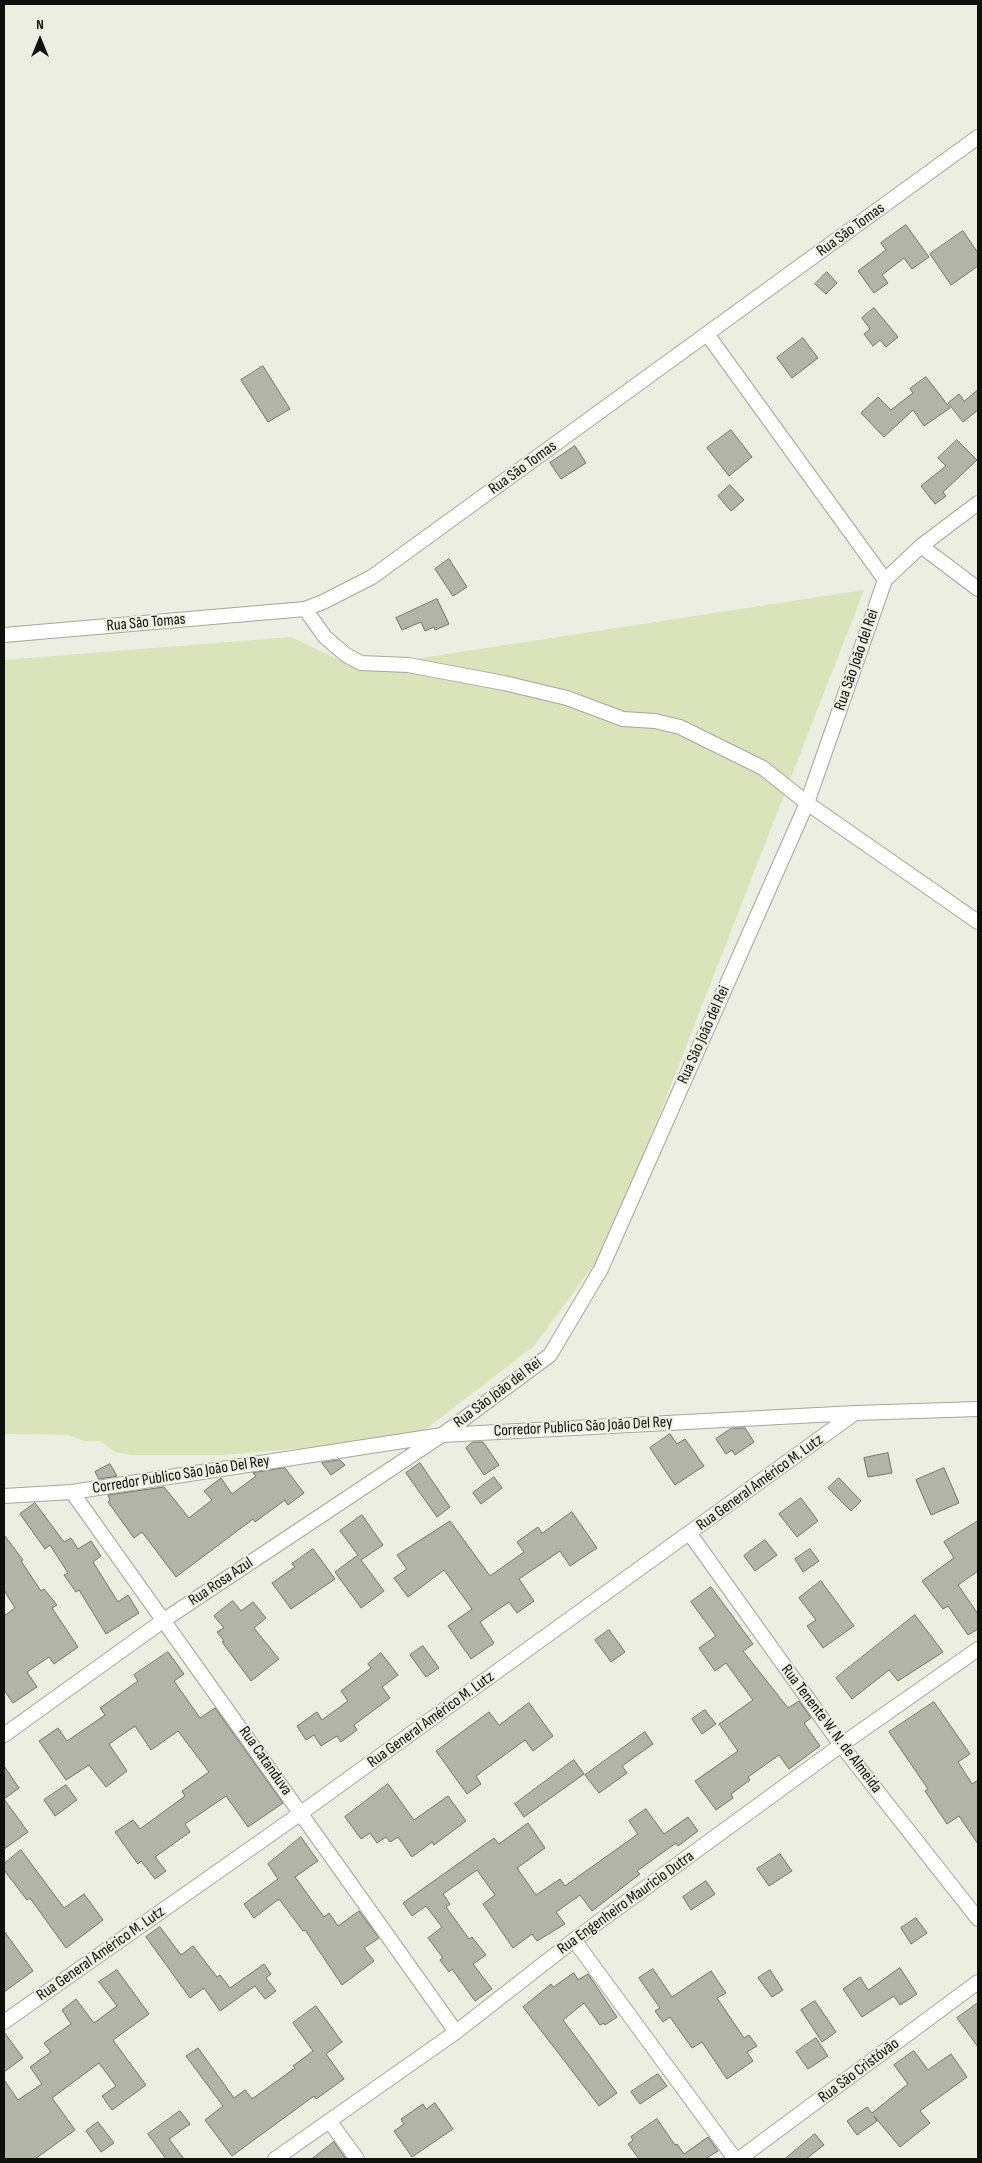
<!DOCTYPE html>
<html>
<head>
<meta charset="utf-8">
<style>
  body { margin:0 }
  #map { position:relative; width:982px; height:2163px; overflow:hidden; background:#ebeee1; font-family:"Sofia Sans Condensed",sans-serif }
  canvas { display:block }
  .frame { position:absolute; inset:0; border:5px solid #0f100b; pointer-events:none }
  .north { position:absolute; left:15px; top:15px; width:50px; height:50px; -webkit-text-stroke:4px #ebeee1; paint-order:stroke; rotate:0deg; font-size:14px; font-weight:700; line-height:20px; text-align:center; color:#0f100b }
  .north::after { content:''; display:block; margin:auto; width:18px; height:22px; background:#0f100b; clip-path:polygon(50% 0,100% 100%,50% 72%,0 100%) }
</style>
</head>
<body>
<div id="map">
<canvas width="982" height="2163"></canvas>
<div class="frame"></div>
<div class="north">N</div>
</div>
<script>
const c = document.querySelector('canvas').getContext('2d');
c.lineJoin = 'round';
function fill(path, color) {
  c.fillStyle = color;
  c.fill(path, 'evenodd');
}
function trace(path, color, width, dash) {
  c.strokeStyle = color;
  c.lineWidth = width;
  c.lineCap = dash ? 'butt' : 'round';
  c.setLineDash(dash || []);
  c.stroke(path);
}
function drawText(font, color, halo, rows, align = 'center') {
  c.font = font + ' "Sofia Sans Condensed",sans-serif';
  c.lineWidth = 4;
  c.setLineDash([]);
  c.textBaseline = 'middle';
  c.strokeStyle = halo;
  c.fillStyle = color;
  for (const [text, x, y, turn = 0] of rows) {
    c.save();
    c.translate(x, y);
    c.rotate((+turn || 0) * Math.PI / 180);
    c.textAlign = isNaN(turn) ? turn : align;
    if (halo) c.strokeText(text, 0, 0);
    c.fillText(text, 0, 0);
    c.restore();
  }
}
const green = new Path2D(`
  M 864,590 L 609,1244 L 534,1346 L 414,1438 L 224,1455 L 132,1455 L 115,1452 L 100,1441 L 84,1441 L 69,1435 L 4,1434 L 4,660 L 291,637 L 356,668 Z`);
const building = new Path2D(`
  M 906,225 L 929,257 L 912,269 L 904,258 L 882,275 L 888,283 L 874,293 L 858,271 L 886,250 L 881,243 Z
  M 963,231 L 978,253 L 978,266 L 951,285 L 930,254 Z
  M 827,272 L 837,283 L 826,294 L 815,284 Z
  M 874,308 L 898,337 L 886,347 L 880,340 L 873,346 L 864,334 L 870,329 L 862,318 Z
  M 803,338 L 818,358 L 792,378 L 777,358 Z
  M 263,366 L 290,409 L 268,422 L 241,380 Z
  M 926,377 L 950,408 L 924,426 L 913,410 L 884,437 L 861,413 L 878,397 L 891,410 L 913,393 L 910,389 Z
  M 978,390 L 978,410 L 963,422 L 948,403 L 959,394 L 964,401 Z
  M 731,430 L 752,457 L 729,476 L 707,448 Z
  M 957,440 L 977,460 L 943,492 L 946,496 L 935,504 L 921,486 L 946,466 L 938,458 Z
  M 575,446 L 586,463 L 561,479 L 550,463 Z
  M 730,485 L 744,500 L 731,511 L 718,496 Z
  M 449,559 L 467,587 L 453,596 L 435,569 Z
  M 437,599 L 449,624 L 435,630 L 434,627 L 425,631 L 421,622 L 402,630 L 396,618 Z
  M 732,1428 L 745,1428 L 754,1442 L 735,1455 L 732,1450 L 726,1454 L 716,1439 Z
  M 670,1434 L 677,1444 L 685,1439 L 704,1466 L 675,1485 L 650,1448 Z
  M 473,1442 L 483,1442 L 499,1465 L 484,1475 L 466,1448 Z
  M 888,1453 L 892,1473 L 868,1477 L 864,1458 Z
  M 340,1460 L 345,1465 L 331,1475 L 322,1463 Z
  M 420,1463 L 450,1507 L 437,1517 L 406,1473 Z
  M 110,1464 L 117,1476 L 99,1479 L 95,1472 Z
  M 285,1468 L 304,1493 L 288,1505 L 285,1500 L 255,1522 L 253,1519 L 176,1577 L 142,1532 L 134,1538 L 108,1502 L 110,1500 L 108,1495 L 164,1487 L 189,1518 L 212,1500 L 204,1491 L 221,1478 L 232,1494 L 256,1476 L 253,1473 Z
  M 944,1468 L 959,1503 L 931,1515 L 916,1480 Z
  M 494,1477 L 502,1488 L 481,1504 L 473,1493 Z
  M 839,1478 L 861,1501 L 851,1511 L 828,1488 Z
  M 801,1498 L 818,1521 L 797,1537 L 779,1514 Z
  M 35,1503 L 64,1542 L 71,1538 L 78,1549 L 91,1541 L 101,1556 L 93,1562 L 118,1602 L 128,1595 L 139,1613 L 106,1634 L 79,1590 L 76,1592 L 64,1575 L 68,1573 L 50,1545 L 45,1549 L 20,1514 Z
  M 572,1512 L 597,1548 L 570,1566 L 560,1551 L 519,1579 L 534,1601 L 517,1613 L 509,1602 L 480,1622 L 494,1643 L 471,1659 L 448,1626 L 472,1609 L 444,1570 L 408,1597 L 394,1578 L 407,1569 L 397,1555 L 450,1521 L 490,1576 L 524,1552 L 517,1542 L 538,1527 L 542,1533 Z
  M 362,1515 L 383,1545 L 361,1560 L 384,1591 L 361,1608 L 335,1572 L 358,1555 L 340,1531 Z
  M 978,1521 L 978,1571 L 958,1585 L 978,1614 L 978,1629 L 968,1635 L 948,1606 L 943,1609 L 922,1581 L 954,1558 L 944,1542 Z
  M 4,1535 L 23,1560 L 21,1561 L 41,1591 L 44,1589 L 57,1605 L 52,1608 L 78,1647 L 54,1664 L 49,1657 L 27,1672 L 37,1687 L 13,1703 L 4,1690 L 4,1616 L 15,1608 L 4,1590 Z
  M 765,1540 L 777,1555 L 755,1571 L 744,1556 Z
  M 313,1549 L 335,1579 L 291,1609 L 272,1583 L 295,1567 L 292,1564 Z
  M 810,1549 L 819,1561 L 803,1572 L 795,1559 Z
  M 821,1581 L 854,1626 L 823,1648 L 807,1626 L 816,1620 L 799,1598 Z
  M 711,1587 L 753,1644 L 743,1651 L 788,1708 L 799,1701 L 811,1718 L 804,1723 L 820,1746 L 789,1769 L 779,1755 L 748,1777 L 750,1780 L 731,1794 L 733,1798 L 716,1810 L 695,1781 L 738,1751 L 719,1724 L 753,1700 L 726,1663 L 715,1671 L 699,1648 L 716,1636 L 691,1602 Z
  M 233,1601 L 241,1611 L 253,1602 L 266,1618 L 254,1628 L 279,1659 L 251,1681 L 222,1642 L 224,1641 L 217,1632 L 224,1628 L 214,1616 Z
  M 915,1615 L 943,1652 L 898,1681 L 889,1670 L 852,1699 L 836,1678 Z
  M 609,1630 L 625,1652 L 611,1662 L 595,1640 Z
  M 423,1646 L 439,1668 L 426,1677 L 410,1655 Z
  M 168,1652 L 184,1674 L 174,1681 L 200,1718 L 215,1708 L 283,1803 L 248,1827 L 226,1796 L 185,1824 L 190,1832 L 155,1857 L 166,1871 L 155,1879 L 141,1861 L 138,1864 L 115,1832 L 133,1820 L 140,1829 L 185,1796 L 182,1791 L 209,1772 L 178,1731 L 151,1750 L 135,1726 L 109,1744 L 127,1771 L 106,1787 L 89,1765 L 66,1780 L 39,1741 L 58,1728 L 67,1741 L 105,1715 L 100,1708 L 138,1681 L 134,1675 Z
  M 381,1653 L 398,1675 L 382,1687 L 390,1698 L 354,1725 L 357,1730 L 341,1742 L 337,1736 L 321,1746 L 314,1735 L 306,1740 L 297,1726 L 317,1712 L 322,1720 L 348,1701 L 341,1691 L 371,1668 L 368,1664 Z
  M 934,1702 L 970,1754 L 958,1762 L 972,1784 L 978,1780 L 978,1844 L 959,1816 L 947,1824 L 925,1791 L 928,1789 L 889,1732 Z
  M 529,1703 L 553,1736 L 533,1751 L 525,1740 L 476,1776 L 481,1784 L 467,1794 L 436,1751 L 489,1712 L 499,1725 Z
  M 705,1710 L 716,1724 L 702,1734 L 692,1719 Z
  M 645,1732 L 653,1744 L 622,1766 L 627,1773 L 599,1793 L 585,1775 Z
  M 574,1760 L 584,1774 L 524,1817 L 515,1804 Z
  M 4,1766 L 19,1788 L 4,1799 Z
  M 388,1784 L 414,1820 L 448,1796 L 466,1821 L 434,1845 L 432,1842 L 412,1857 L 398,1837 L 390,1842 L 386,1837 L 377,1843 L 370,1833 L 361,1839 L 345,1817 Z
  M 66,1785 L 77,1800 L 55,1816 L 44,1800 Z
  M 4,1799 L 28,1832 L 4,1849 Z
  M 646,1809 L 664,1834 L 688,1817 L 698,1831 L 678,1846 L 676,1843 L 637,1871 L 640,1874 L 592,1911 L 580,1895 L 556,1912 L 565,1924 L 537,1941 L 532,1934 L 513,1948 L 483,1904 L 495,1895 L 477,1870 L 443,1894 L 450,1904 L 446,1907 L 469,1939 L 472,1937 L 486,1955 L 473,1964 L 492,1989 L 475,2001 L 452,1969 L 449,1972 L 440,1960 L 443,1958 L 428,1938 L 442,1927 L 426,1906 L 412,1916 L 403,1903 L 494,1838 L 499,1844 L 528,1823 L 545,1848 L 517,1868 L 536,1895 L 560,1879 L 565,1886 L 638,1834 L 629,1821 Z
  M 301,1837 L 318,1861 L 295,1877 L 324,1917 L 329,1913 L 338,1926 L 359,1911 L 379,1938 L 364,1948 L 374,1961 L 342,1985 L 305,1930 L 303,1931 L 279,1899 L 254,1918 L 244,1904 L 278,1879 L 268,1864 Z
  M 21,1850 L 64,1908 L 84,1894 L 103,1920 L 66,1948 L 30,1898 L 27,1900 L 4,1870 L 4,1864 Z
  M 780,1854 L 792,1871 L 769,1886 L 757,1869 Z
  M 706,1881 L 715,1894 L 691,1910 L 683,1897 Z
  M 916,1918 L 927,1933 L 911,1944 L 901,1928 Z
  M 160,1927 L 181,1955 L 193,1946 L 217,1977 L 220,1975 L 230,1988 L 264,1964 L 271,1974 L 266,1978 L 276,1991 L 265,1999 L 255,1986 L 220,2011 L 204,1988 L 190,1998 L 146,1937 Z
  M 4,1931 L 33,1971 L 4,1992 Z
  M 900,1968 L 917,1994 L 900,2005 L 894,1996 L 862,2017 L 843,1989 L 860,1977 L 868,1990 Z
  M 653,1969 L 672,1997 L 711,1971 L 726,1993 L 717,1998 L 744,2038 L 749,2035 L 757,2046 L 747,2052 L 753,2061 L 727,2079 L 702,2042 L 692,2048 L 670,2017 L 663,2022 L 655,2011 L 660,2008 L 639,1978 Z
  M 117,1970 L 149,2014 L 113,2040 L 146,2085 L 112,2110 L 102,2096 L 116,2086 L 99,2063 L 52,2098 L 75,2130 L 35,2159 L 4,2159 L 4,2080 L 18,2100 L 42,2084 L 30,2067 L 51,2052 L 44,2043 L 71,2024 L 62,2010 L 76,1999 L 94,2023 L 117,2006 L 99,1982 Z
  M 770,1970 L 783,1990 L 772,1997 L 758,1978 Z
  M 574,1973 L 578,1980 L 588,1974 L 617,2017 L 605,2025 L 604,2023 L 600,2025 L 584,2003 L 563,2020 L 617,2093 L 599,2106 L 523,2007 L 551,1984 L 553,1987 Z
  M 815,2001 L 836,2032 L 822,2042 L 801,2010 Z
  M 978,2003 L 978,2047 L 957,2018 Z
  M 316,2006 L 342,2042 L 326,2054 L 344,2079 L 316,2099 L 314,2096 L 232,2156 L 205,2120 L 223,2106 L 186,2056 L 198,2048 L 234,2098 L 245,2090 L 252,2099 L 295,2068 L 293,2066 L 313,2051 L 293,2023 Z
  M 4,2032 L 23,2058 L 4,2072 Z
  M 816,2038 L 828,2056 L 808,2069 L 796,2052 Z
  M 914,2051 L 928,2070 L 951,2054 L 967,2077 L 920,2111 L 930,2123 L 900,2147 L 874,2116 L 877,2121 L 857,2135 L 847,2121 L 867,2107 L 872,2113 L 908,2084 L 894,2065 Z
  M 658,2074 L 667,2086 L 640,2104 L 631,2092 Z
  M 435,2103 L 453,2129 L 412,2157 L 394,2131 L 404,2124 L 401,2119 L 423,2104 L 426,2109 Z
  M 180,2111 L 190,2124 L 169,2139 L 184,2159 L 166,2159 L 148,2134 Z
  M 657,2119 L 675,2145 L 677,2144 L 684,2154 L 708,2137 L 718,2151 L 705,2159 L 639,2159 L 628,2144 L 633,2140 L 631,2137 Z
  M 98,2122 L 114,2143 L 101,2152 L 86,2131 Z
  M 815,2134 L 824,2145 L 806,2159 L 785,2159 Z
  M 334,2142 L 346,2159 L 312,2159 Z`);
const street = new Path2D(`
  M 707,334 L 885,580
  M 921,546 L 978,503
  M 305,609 L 325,637 L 346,655 L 361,663 L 408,665 L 504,683 L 567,698 L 623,719 L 655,721 L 680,727 L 763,768 L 807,803 L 978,922
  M 4,635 L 305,609 L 323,602 L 372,577 L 978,137
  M 72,1492 L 456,2032
  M 4,1496 L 72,1492 L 442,1435 L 855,1413 L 978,1409
  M 690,1534 L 841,1745 L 978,1919
  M 4,1735 L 164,1620 L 442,1435 L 550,1355 L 601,1269 L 807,803 L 885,580 L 921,546 L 978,589
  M 574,1940 L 735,2159
  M 4,2022 L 301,1813 L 855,1413
  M 330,2122 L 357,2159
  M 275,2159 L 456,2032 L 574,1940 L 841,1745 L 978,1649
  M 739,2159 L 978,1982`);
const streetNames = [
  ["Rua São Tomas",851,230,-36],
  ["Rua São Tomas",523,468,-36],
  ["Rua São Tomas",146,623,-5],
  ["Rua São João del Rei",857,660,-71],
  ["Rua São João del Rei",704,1035,-66],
  ["Rua São João del Rei",498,1393,-37],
  ["Corredor Publico São João Del Rey",583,1427,-3],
  ["Corredor Publico São João Del Rey",181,1475,-9],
  ["Rua General Américo M. Lutz",760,1483,-36],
  ["Rua Rosa Azul",221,1582,-34],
  ["Rua General Américo M. Lutz",431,1720,-36],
  ["Rua Tenente W. N. de Almeida",831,1729,53],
  ["Rua Catanduva",265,1761,55],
  ["Rua Engenheiro Mauricio Dutra",626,1903,-36],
  ["Rua General Américo M. Lutz",101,1954,-35],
  ["Rua São Cristóvão",859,2071,-37]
];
fill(green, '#dae3ba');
fill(building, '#b1b4a7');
trace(building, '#717468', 1);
trace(street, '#a4a79a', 16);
trace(street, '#fff', 14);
drawText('16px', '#0f100b', '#ebeee1', streetNames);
</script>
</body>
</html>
